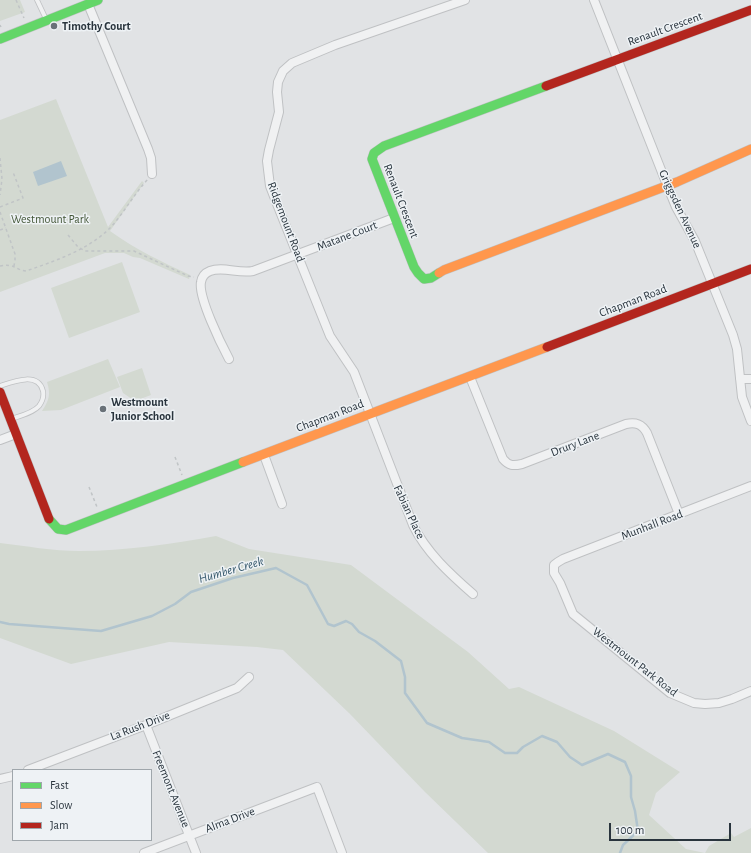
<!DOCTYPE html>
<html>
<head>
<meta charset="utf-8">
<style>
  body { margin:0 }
  #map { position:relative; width:751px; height:853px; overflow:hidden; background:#e1e3e5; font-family:"Alegreya Sans",sans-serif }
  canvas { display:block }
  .legend { position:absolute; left:12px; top:769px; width:140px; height:72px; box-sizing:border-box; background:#eef2f5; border:1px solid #9fa6ab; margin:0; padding:5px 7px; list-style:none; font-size:12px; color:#29343d }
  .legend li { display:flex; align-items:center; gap:8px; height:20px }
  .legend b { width:20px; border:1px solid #9fa6ab }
  .scale { position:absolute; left:609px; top:823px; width:122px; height:18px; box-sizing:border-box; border:2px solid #29343d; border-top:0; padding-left:5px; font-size:12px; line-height:14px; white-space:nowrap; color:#29343d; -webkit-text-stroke:3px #eef2f5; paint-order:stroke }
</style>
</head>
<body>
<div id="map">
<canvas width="751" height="853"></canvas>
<ul class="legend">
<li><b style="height:5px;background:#63d668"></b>Fast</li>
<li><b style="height:5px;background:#ff974d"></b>Slow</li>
<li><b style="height:5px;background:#b3261e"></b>Jam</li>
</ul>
<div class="scale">100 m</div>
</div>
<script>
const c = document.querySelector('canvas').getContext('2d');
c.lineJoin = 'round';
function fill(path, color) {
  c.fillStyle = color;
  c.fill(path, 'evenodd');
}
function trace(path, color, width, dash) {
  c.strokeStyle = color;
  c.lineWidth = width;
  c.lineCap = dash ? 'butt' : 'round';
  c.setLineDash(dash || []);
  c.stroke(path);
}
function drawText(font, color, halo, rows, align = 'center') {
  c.font = font + ' "Alegreya Sans",sans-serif';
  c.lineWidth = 3;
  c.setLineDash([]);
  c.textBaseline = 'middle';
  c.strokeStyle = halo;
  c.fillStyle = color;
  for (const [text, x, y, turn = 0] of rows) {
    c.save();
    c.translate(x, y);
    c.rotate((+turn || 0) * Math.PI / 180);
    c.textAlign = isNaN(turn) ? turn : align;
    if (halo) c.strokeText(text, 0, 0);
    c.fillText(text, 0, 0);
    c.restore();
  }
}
const green = new Path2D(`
  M 0,0 L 20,0 L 25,12 L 0,21 Z
  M 56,99 L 108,227 L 142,181 L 144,183 L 110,231 C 135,249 162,262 190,275 L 189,279 L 140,258 L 133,257 L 124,253 L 105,253 L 0,292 L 0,120 Z
  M 122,262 L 140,312 L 69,338 L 51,288 Z
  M 108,359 L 120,387 L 61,410 L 42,411 C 49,400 51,395 47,382 Z
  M 142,368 L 151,395 L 135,401 L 123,393 L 117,377 Z
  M 216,536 L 249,549 L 351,565 L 468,652 L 509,689 L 519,687 L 614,731 L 680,772 L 656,793 L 649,815 L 686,849 L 705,853 L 709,846 L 731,833 L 734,837 L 751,828 L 751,853 L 488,853 L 425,792 L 350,714 L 283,650 L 257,647 L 169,642 L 71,664 L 0,638 L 0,543 C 26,546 53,551 79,551 C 126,551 171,544 216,536 Z`);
const water = new Path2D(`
  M 61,161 L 67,176 L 38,186 L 33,172 Z`);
const stream = new Path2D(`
  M 0,622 L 9,624 L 101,631 L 152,616 L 175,604 L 191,592 L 233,578 L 276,568 L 307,585 L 328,624 L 334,626 L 346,621 L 352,624 L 359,632 L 375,641 L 401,661 L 405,677 L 405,693 L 427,723 L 462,738 L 489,742 L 505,753 L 517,753 L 523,747 L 542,736 L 557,742 L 570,757 L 582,765 L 608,754 L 625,762 L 631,776 L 631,797 L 635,811 L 638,831 L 623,845 L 620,853`);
const path = new Path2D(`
  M 16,0 L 24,18
  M 0,25 L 1,27
  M 0,158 L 2,179 L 0,195
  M 0,207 L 23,198 L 13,172
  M 0,212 L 15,254 L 15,260 L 14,266
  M 0,230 L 6,228
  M 68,235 L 78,247 L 85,251 L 134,251 L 188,276 L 194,277
  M 0,266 C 15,263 15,270 26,271 C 55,261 88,250 110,228 C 124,213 134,194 148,179
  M 175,457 L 182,475
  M 89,487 L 97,507`);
const lane = new Path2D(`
  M 37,0 L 46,19
  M 0,386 C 12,382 38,371 43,391 C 44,396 42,402 39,406 C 33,413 20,416 11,419`);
const street = new Path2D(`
  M 465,0 L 335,45 L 292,63 L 283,71 L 278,82 L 277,92 L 279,112 L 269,150 L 267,161 L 270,186 L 275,199 L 330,336 L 354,372 L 413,525 C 426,552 450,574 473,594
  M 594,0 L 667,185 L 676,207 L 695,241 L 733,335 L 737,349 L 742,397 L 751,421
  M 88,4 L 148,149 L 151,158 L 152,174
  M 229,359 C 221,344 198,297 201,282 C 202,276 205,273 210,271 C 223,266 239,274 253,271 L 394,218
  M 470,377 L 503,459 C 509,466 513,466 522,464 L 626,424 C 636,422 642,424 647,433 L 679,514
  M 740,379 L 751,379
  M 0,440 L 16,434
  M 264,455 L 282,504
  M 751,486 L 563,559 L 558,562 L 554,565 L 554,573 L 560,583 L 573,614 L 670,693 L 694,703 L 705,704 L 719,703 L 732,699 L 751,691
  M 146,725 L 196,853
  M 28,770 L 146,725 L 237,688 L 249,677
  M 0,779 L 13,776
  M 144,853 L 317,787 L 342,853`);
const fast = new Path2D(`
  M 0,39 L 98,0
  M 439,273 L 431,278 L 424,279 L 418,273 L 414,267 L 372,159 L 374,153 L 384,146 L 546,86
  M 49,519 L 58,529 L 66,530 L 243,462`);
const slow = new Path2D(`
  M 439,273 L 444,270 L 677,182 L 751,149
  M 243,462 L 547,347`);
const jam = new Path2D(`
  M 546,86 L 751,10
  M 547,347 L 751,269
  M 0,392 L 49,519`);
const markers = [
  [54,26,4,"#697178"],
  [103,409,4,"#697178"]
];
const poiNames = [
  ["Timothy Court",62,26],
  ["Westmount",111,402],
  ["Junior School",111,416]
];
const streetNames = [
  ["Renault Crescent",665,29,-20],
  ["Renault Crescent",401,201,69],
  ["Griggsden Avenue",680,209,65],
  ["Ridgemount Road",286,222,69],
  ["Matane Court",347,236,-21],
  ["Chapman Road",633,301,-21],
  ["Chapman Road",330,416,-21],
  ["Drury Lane",575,444,-21],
  ["Fabian Place",409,512,65],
  ["Munhall Road",652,525,-21],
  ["Westmount Park Road",635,662,38],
  ["La Rush Drive",140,726,-21],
  ["Freemont Avenue",171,789,68],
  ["Alma Drive",230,820,-21]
];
const parkNames = [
  ["Westmount Park",50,219]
];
const waterNames = [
  ["Humber Creek",231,570,-16]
];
fill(green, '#d3d9d1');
fill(water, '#b1c4ce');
trace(stream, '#b1c4ce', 2.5);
trace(lane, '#bfc1c3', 5.5);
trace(street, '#bfc1c3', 10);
trace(fast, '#bfc1c3', 10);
trace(slow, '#bfc1c3', 10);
trace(jam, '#bfc1c3', 10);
trace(path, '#c0c4c6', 1.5, [3, 3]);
trace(lane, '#f0f1f2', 4);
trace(street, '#f0f1f2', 8);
trace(fast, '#63d668', 9);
trace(slow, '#ff974d', 9);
trace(jam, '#b3261e', 9);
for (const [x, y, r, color] of markers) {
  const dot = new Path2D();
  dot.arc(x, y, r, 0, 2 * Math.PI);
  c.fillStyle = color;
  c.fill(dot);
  trace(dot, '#eef2f5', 1.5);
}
drawText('bold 12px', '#29343d', '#eef2f5', poiNames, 'left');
drawText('12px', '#29343d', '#eef2f5', streetNames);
drawText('12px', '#445738', '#eef2f5', parkNames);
drawText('italic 13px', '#37596d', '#eef2f5', waterNames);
</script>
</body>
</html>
